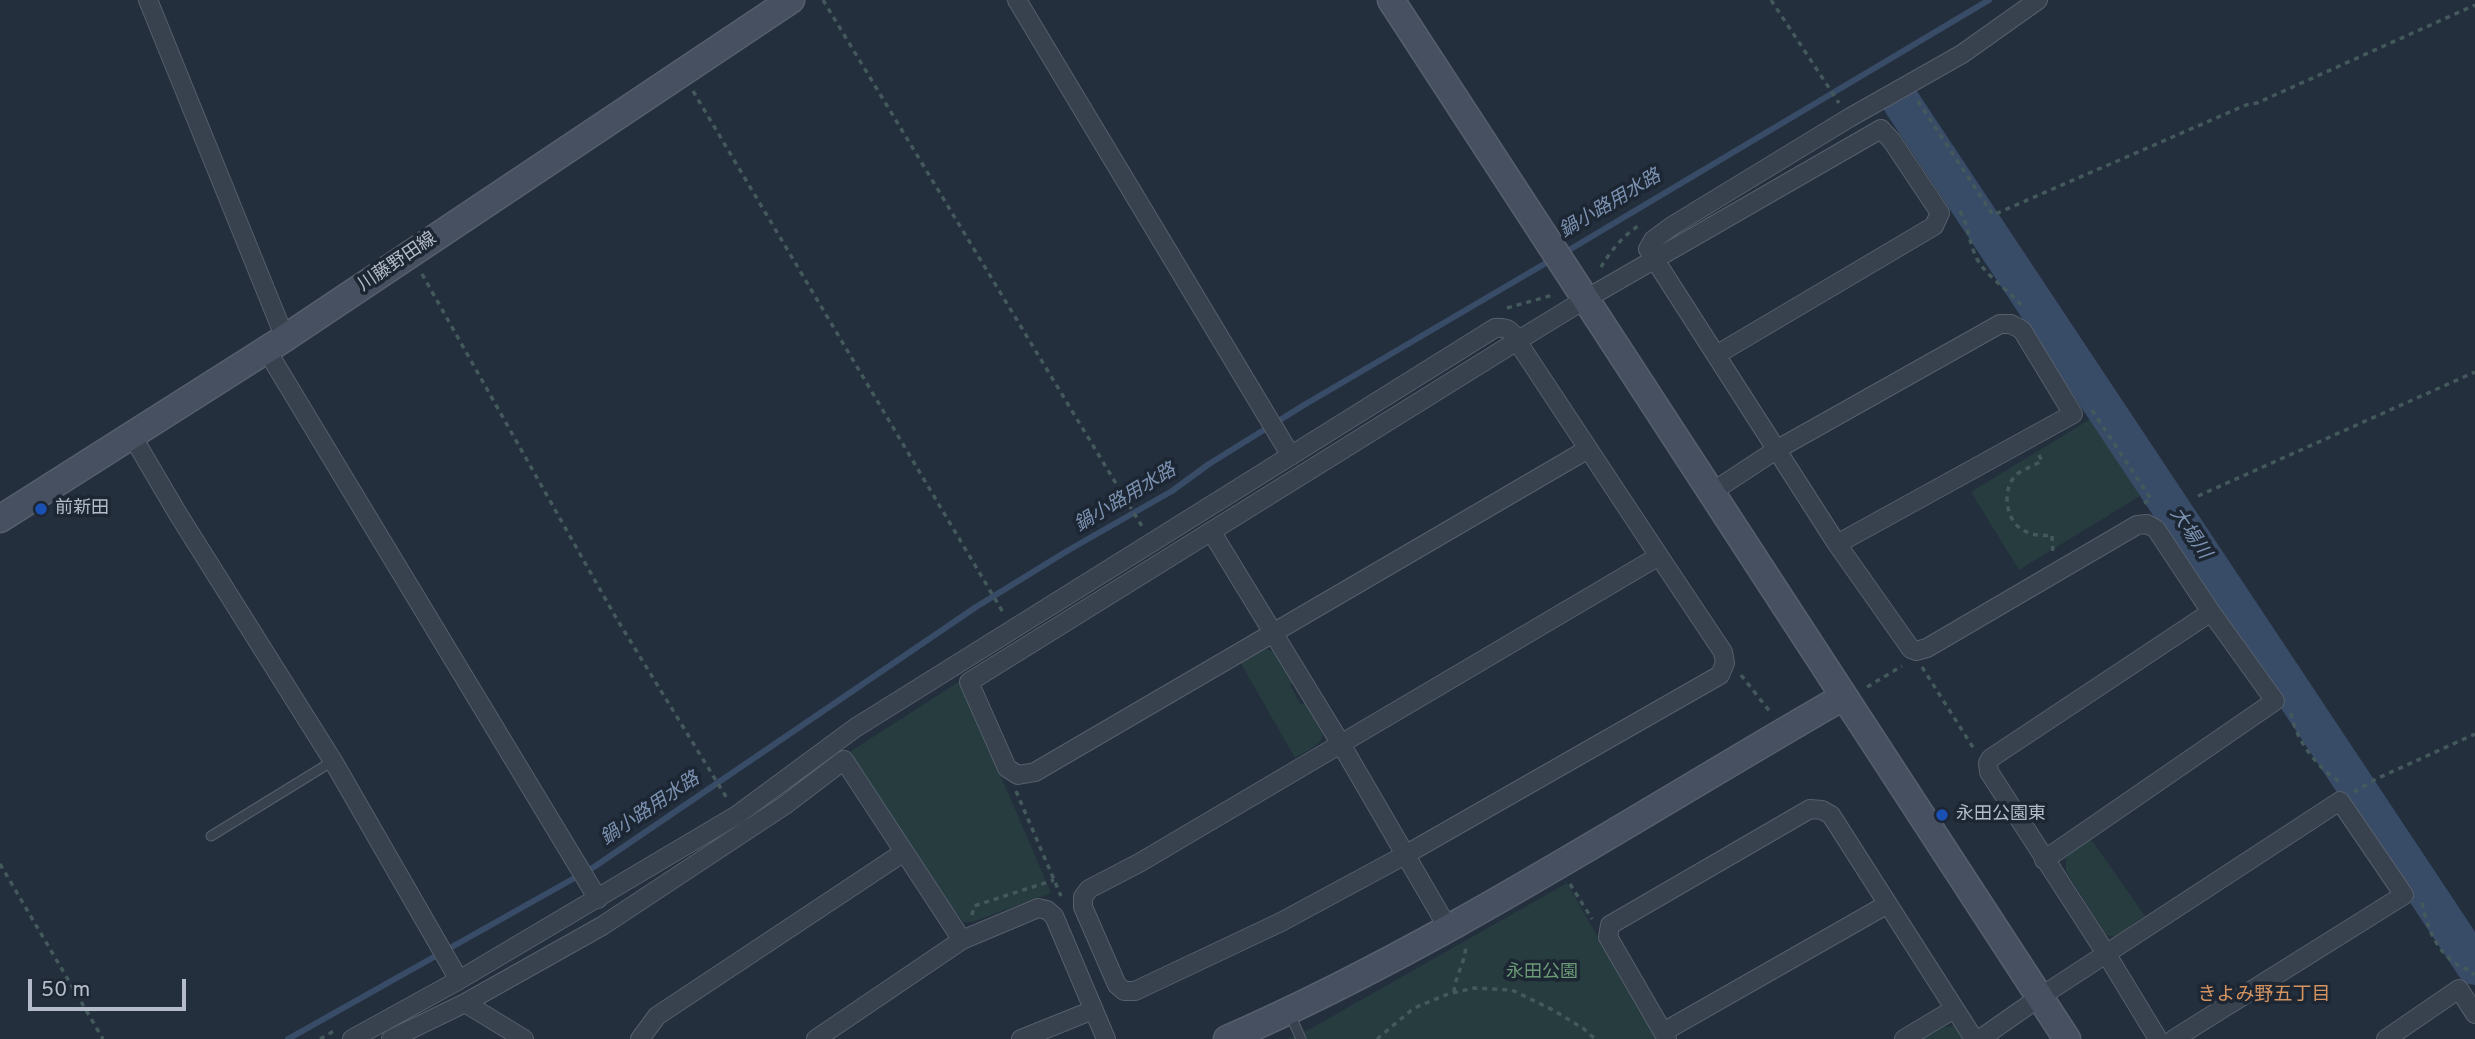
<!DOCTYPE html>
<html>
<head>
<meta charset="utf-8">
<style>
  body { margin:0 }
  #map { position:relative; width:2475px; height:1039px; overflow:hidden; background:#242f3e; font-family:Overpass,sans-serif }
  canvas { display:block }
  .scale { position:absolute; left:28px; top:979px; width:158px; height:32px; box-sizing:border-box; border:4px solid #b4bcc9; border-top:0; padding-left:9px; font-size:21px; line-height:24px; white-space:nowrap; color:#b4bcc9; -webkit-text-stroke:5px #1d2633; paint-order:stroke }
</style>
</head>
<body>
<div id="map">
<canvas width="2475" height="1039"></canvas>
<div class="scale">50 m</div>
</div>
<script>
const c = document.querySelector('canvas').getContext('2d');
c.lineJoin = 'round';
function fill(path, color) {
  c.fillStyle = color;
  c.fill(path, 'evenodd');
}
function trace(path, color, width, dash) {
  c.strokeStyle = color;
  c.lineWidth = width;
  c.lineCap = dash ? 'butt' : 'round';
  c.setLineDash(dash || []);
  c.stroke(path);
}
function drawText(font, color, halo, rows, align = 'center') {
  c.font = font + ' Overpass,"Noto Sans JP",sans-serif';
  c.lineWidth = 7;
  c.setLineDash([]);
  c.textBaseline = 'middle';
  c.strokeStyle = halo;
  c.fillStyle = color;
  for (const [text, x, y, turn = 0] of rows) {
    c.save();
    c.translate(x, y);
    c.rotate((+turn || 0) * Math.PI / 180);
    c.textAlign = isNaN(turn) ? turn : align;
    if (halo) c.strokeText(text, 0, 0);
    c.fillText(text, 0, 0);
    c.restore();
  }
}
const green = new Path2D(`
  M 2092,418 L 2140,496 L 2019,570 L 1971,492 Z
  M 1263,649 C 1279,649 1286,670 1294,682 L 1290,685 L 1301,705 L 1305,703 C 1326,736 1334,737 1295,758 L 1240,662 Z
  M 960,681 L 1051,893 L 972,922 L 964,922 L 955,911 L 848,753 Z
  M 2091,839 L 2145,916 L 2115,937 L 2106,935 L 2066,871 L 2066,858 L 2072,851 Z
  M 1567,883 L 1656,1039 L 1287,1039 L 1310,1029 Z
  M 1954,1026 L 1964,1039 L 1922,1039 L 1944,1027 Z`);
const stream = new Path2D(`
  M 1564,253 L 1989,0
  M 288,1039 L 594,867 L 976,607 L 1067,551 L 1172,491 L 1209,464 L 1304,405 L 1551,260`);
const river = new Path2D(`
  M 1902,103 L 2475,966`);
const path = new Path2D(`
  M 823,0 L 1143,528
  M 1771,0 L 1839,103
  M 693,91 L 1004,614
  M 1918,101 L 1993,215 L 2246,105 L 2257,103 L 2475,5
  M 1960,211 C 1969,226 1969,244 1977,259 C 1989,279 2009,290 2023,307
  M 1601,267 C 1610,252 1624,234 1640,225
  M 422,274 L 615,616 L 728,800
  M 1507,308 L 1553,295
  M 2092,410 L 2151,499 L 2141,505
  M 2039,455 L 2042,461 C 2035,465 2024,469 2017,474 C 2010,480 2007,490 2007,499 C 2008,526 2026,538 2052,535 L 2053,554
  M 2198,496 L 2475,372
  M 1922,667 L 1974,749
  M 1741,675 L 1771,713
  M 1867,687 L 1902,666
  M 2291,713 C 2296,741 2317,767 2340,782
  M 1016,791 L 1061,896
  M 2354,792 L 2376,779 L 2475,734
  M 0,864 L 103,1039
  M 1570,884 L 1592,919
  M 2422,903 C 2427,926 2435,949 2455,963 C 2462,969 2469,968 2474,975
  M 972,915 L 974,906 L 1054,880
  M 1454,992 C 1455,975 1468,957 1465,945
  M 320,1039 L 334,1031
  M 1377,1039 L 1414,1008 L 1448,994 L 1474,988 L 1512,990 L 1553,1010 L 1584,1029 L 1595,1039`);
const lane = new Path2D(`
  M 211,836 L 333,761
  M 1289,1012 L 1301,1039`);
const street = new Path2D(`
  M 148,0 L 285,338
  M 1017,0 L 1291,456
  M 2038,0 L 1962,54 L 1849,118 L 1672,226 L 1653,240 L 1648,249 L 1837,544 L 1911,649 L 1916,651 L 1927,648 L 2137,525 L 2147,524 L 2156,529 L 2211,612 L 2275,701 L 2044,860
  M 266,349 L 598,899
  M 131,434 L 178,514 L 333,761 L 459,980
  M 1588,449 L 1035,772 L 1018,775 L 1007,768 L 969,682 L 1517,341 L 1659,556
  M 1712,492 L 1776,450 L 2000,324 L 2011,324 L 2022,330 L 2073,414 L 1837,544
  M 1211,531 L 1341,744 L 1448,928
  M 1659,556 L 1723,652 L 1725,663 L 1720,675 L 1405,855 L 1281,922 L 1135,991 L 1124,991 L 1117,985 L 1083,907 L 1083,897 L 1089,889 L 1139,863 Z
  M 962,940 L 1038,908 L 1047,910 L 1054,916 L 1106,1039
  M 1665,1031 L 1886,905
  M 352,1039 L 459,980 L 737,815 L 855,728 L 1495,328 C 1507,327 1512,330 1517,341 L 1584,300 L 1881,129 L 1892,141 L 1940,213 L 1934,226 L 1716,355
  M 391,1039 L 465,1003
  M 524,1039 L 465,1003 L 602,926 L 785,805 L 844,760 L 962,940 L 816,1039
  M 640,1039 L 657,1016 L 904,852
  M 1021,1039 L 1093,1010
  M 1667,1039 L 1608,937 L 1610,925 L 1810,809 L 1822,810 L 1831,815 L 1974,1039
  M 1904,1039 L 1954,1009
  M 1980,1039 L 2040,997 L 2340,801 L 2404,895 L 2174,1039
  M 2158,1039 L 2107,955 L 1989,772 L 1988,763 L 1991,758 L 2211,612
  M 2386,1039 L 2459,989 L 2475,1014`);
const secondary = new Path2D(`
  M 1391,0 L 2067,1039
  M 0,519 L 285,338 L 791,0
  M 1227,1039 C 1440,946 1641,813 1843,697`);
const markers = [
  [41,509,7,"#1a4fb4"],
  [1942,815,7,"#1a4fb4"]
];
const streetNames = [
  ["川藤野田線",398,263,-34]
];
const poiNames = [
  ["前新田",55,509],
  ["永田公園東",1956,815]
];
const parkNames = [
  ["永田公園",1542,973]
];
const waterNames = [
  ["鍋小路用水路",1611,205,-31],
  ["鍋小路用水路",1126,499,-31],
  ["大場川",2189,534,56],
  ["鍋小路用水路",651,810,-34]
];
const neighbourhoodNames = [
  ["きよみ野五丁目",2264,996]
];
fill(green, '#263c3f');
trace(stream, '#394c67', 6);
trace(river, '#394c67', 38);
trace(lane, '#565f6c', 11);
trace(street, '#565f6c', 20);
trace(secondary, '#565f6c', 29);
trace(path, '#44595c', 3.5, [5, 5]);
trace(lane, '#38414e', 9);
trace(street, '#38414e', 18);
trace(secondary, '#465061', 26);
for (const [x, y, r, color] of markers) {
  const dot = new Path2D();
  dot.arc(x, y, r, 0, 2 * Math.PI);
  c.fillStyle = color;
  c.fill(dot);
  trace(dot, '#1d2633', 2.5);
}
drawText('18px', '#b4bcc9', '#1d2633', streetNames);
drawText('18px', '#b4bcc9', '#1d2633', poiNames, 'left');
drawText('18px', '#6b9a76', '#1d2633', parkNames);
drawText('italic 19px', '#7c92b1', '#1d2633', waterNames);
drawText('19px', '#d59563', '#1d2633', neighbourhoodNames);
</script>
</body>
</html>
